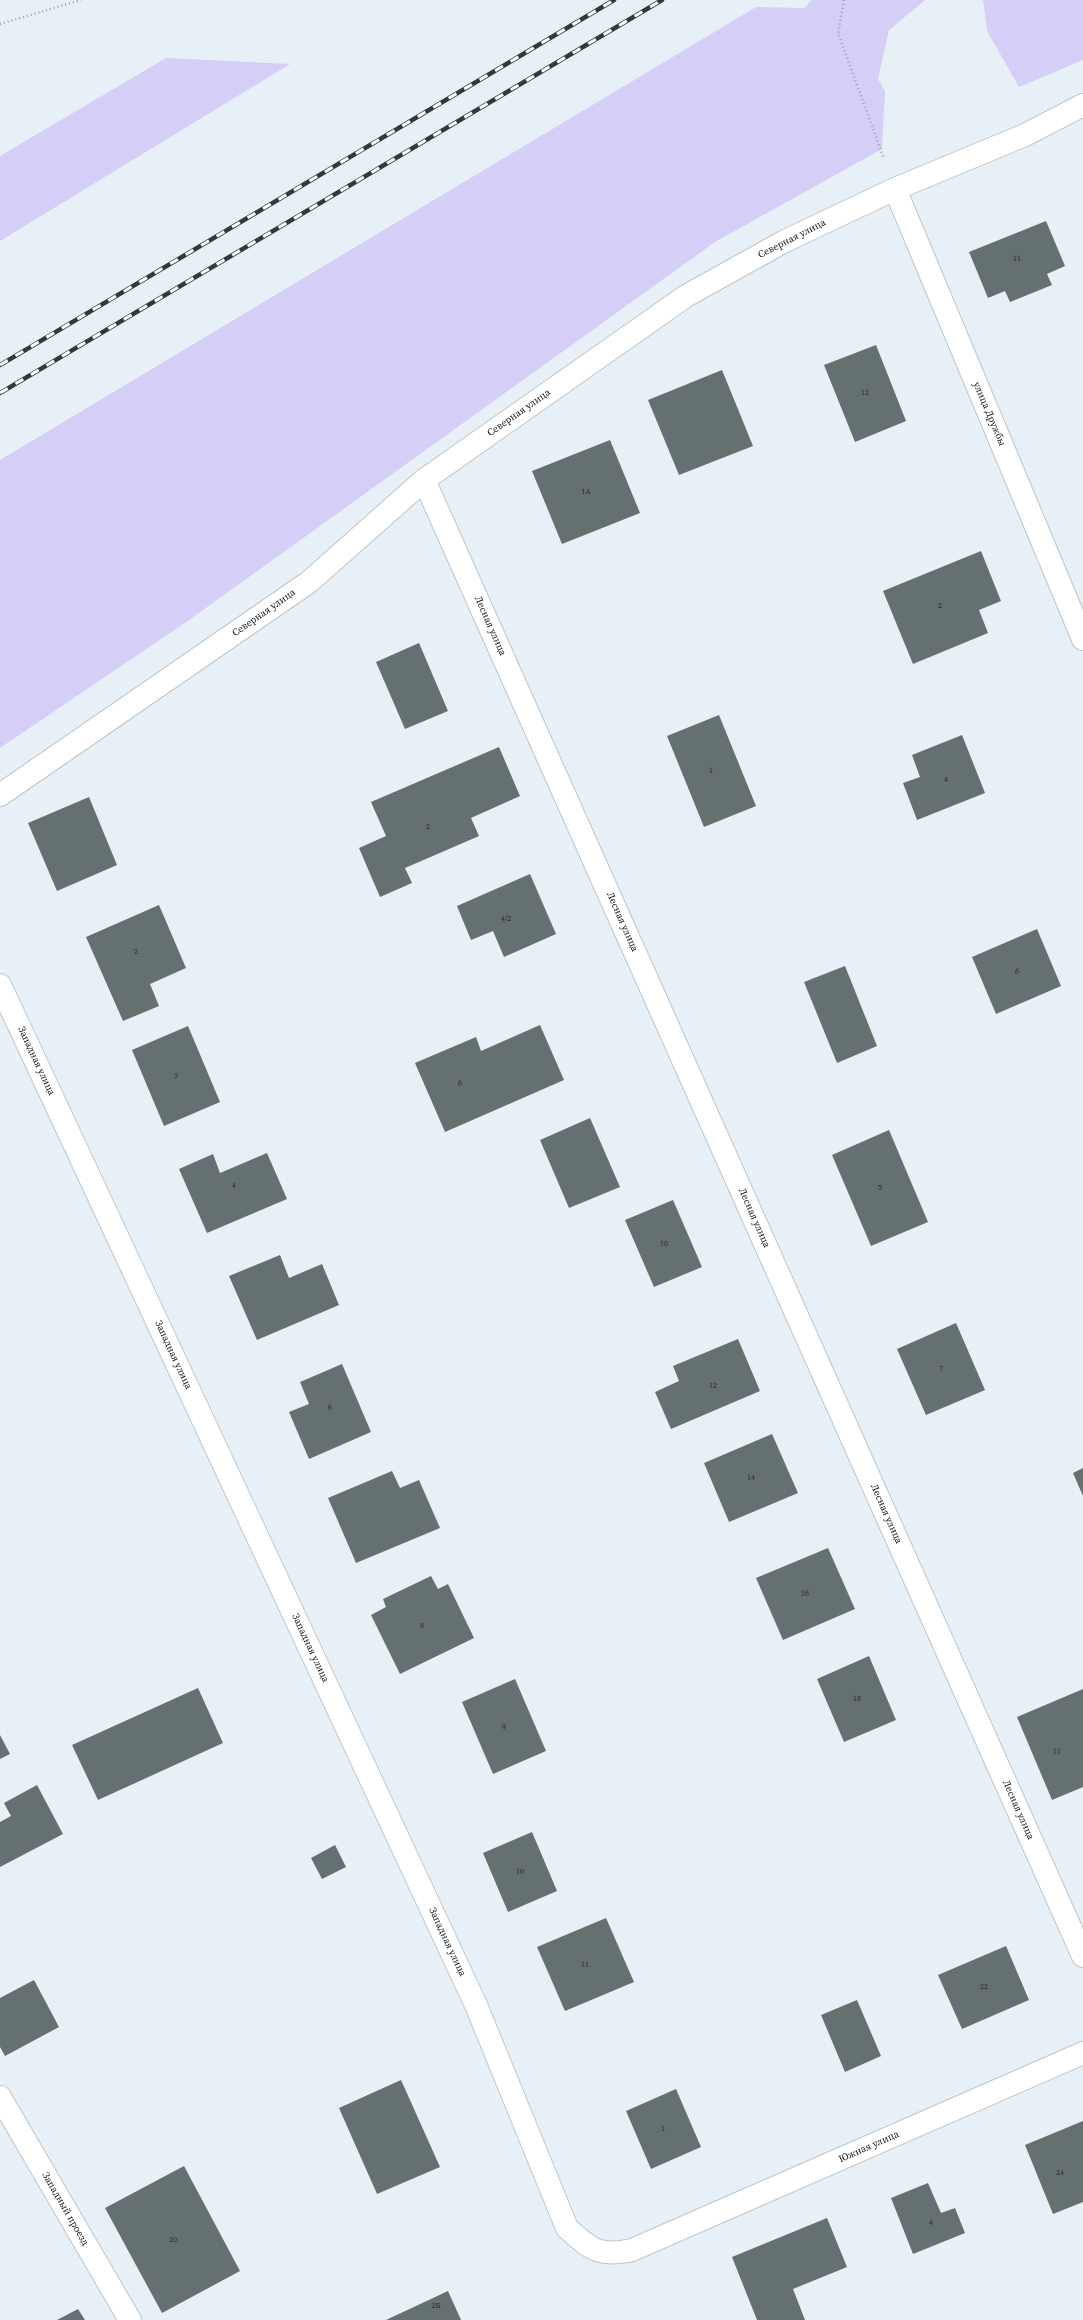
<!DOCTYPE html>
<html>
<head>
<meta charset="utf-8">
<style>
  body { margin:0 }
  canvas { display:block; background:#e6f0f6 }
</style>
</head>
<body>
<canvas width="1083" height="2320"></canvas>
<script>
const c = document.querySelector('canvas').getContext('2d');
c.lineJoin = 'round';
function fill(path, color) {
  c.fillStyle = color;
  c.fill(path, 'evenodd');
}
function trace(path, color, width, dash) {
  c.strokeStyle = color;
  c.lineWidth = width;
  c.lineCap = dash ? 'butt' : 'round';
  c.setLineDash(dash || []);
  c.stroke(path);
}
function drawText(font, color, halo, rows, align = 'center') {
  c.font = font + ' "Source Serif 4",serif';
  c.lineWidth = 4;
  c.setLineDash([]);
  c.textBaseline = 'middle';
  c.strokeStyle = halo;
  c.fillStyle = color;
  for (const [text, x, y, turn = 0] of rows) {
    c.save();
    c.translate(x, y);
    c.rotate((+turn || 0) * Math.PI / 180);
    c.textAlign = isNaN(turn) ? turn : align;
    if (halo) c.strokeText(text, 0, 0);
    c.fillText(text, 0, 0);
    c.restore();
  }
}
const green = new Path2D(`
  M 812,0 L 925,0 L 889,30 L 878,79 L 885,91 L 882,149 L 715,242 L 192,618 L 0,748 L 0,460 L 756,7 L 804,8 Z
  M 983,0 L 1083,0 L 1083,60 L 1019,87 L 987,31 Z
  M 166,58 L 290,64 L 0,241 L 0,156 Z`);
const building = new Path2D(`
  M 1046,221 L 1065,266 L 1047,274 L 1052,285 L 1010,302 L 1005,291 L 988,298 L 969,252 Z
  M 876,345 L 906,421 L 855,442 L 824,365 Z
  M 722,370 L 753,446 L 679,475 L 648,400 Z
  M 610,440 L 640,513 L 562,544 L 532,471 Z
  M 981,551 L 1001,601 L 979,610 L 988,633 L 913,664 L 883,591 Z
  M 419,643 L 448,711 L 405,729 L 376,662 Z
  M 719,715 L 756,806 L 704,827 L 667,736 Z
  M 962,735 L 985,793 L 917,820 L 903,783 L 920,777 L 912,755 Z
  M 499,747 L 520,796 L 471,818 L 479,836 L 405,868 L 412,883 L 380,897 L 359,848 L 386,836 L 371,802 Z
  M 89,797 L 117,865 L 57,891 L 28,823 Z
  M 530,874 L 556,934 L 504,957 L 493,931 L 471,940 L 457,906 Z
  M 159,905 L 186,968 L 150,984 L 159,1006 L 123,1021 L 86,937 Z
  M 1037,929 L 1061,986 L 996,1014 L 972,957 Z
  M 845,966 L 877,1046 L 837,1063 L 804,982 Z
  M 540,1025 L 564,1080 L 445,1132 L 415,1063 L 476,1037 L 481,1051 Z
  M 188,1026 L 220,1102 L 164,1126 L 132,1050 Z
  M 590,1118 L 620,1187 L 569,1208 L 540,1140 Z
  M 889,1130 L 928,1222 L 871,1246 L 832,1155 Z
  M 267,1153 L 287,1199 L 207,1233 L 179,1169 L 213,1154 L 220,1173 Z
  M 673,1200 L 702,1267 L 654,1287 L 625,1220 Z
  M 280,1255 L 289,1278 L 322,1264 L 339,1305 L 257,1340 L 229,1276 Z
  M 956,1323 L 985,1390 L 926,1415 L 897,1349 Z
  M 738,1339 L 760,1391 L 671,1429 L 655,1392 L 679,1381 L 673,1366 Z
  M 342,1364 L 371,1432 L 309,1459 L 289,1412 L 309,1404 L 300,1382 Z
  M 772,1434 L 798,1493 L 729,1522 L 704,1463 Z
  M 1083,1468 L 1083,1496 L 1073,1473 Z
  M 392,1471 L 400,1488 L 419,1480 L 440,1528 L 356,1563 L 328,1498 Z
  M 828,1548 L 855,1609 L 783,1640 L 756,1578 Z
  M 431,1576 L 438,1589 L 448,1584 L 474,1638 L 400,1674 L 371,1615 L 386,1607 L 383,1599 Z
  M 869,1656 L 896,1720 L 844,1742 L 817,1679 Z
  M 515,1679 L 546,1751 L 493,1774 L 462,1702 Z
  M 198,1688 L 223,1743 L 98,1800 L 72,1745 Z
  M 1083,1689 L 1083,1787 L 1052,1800 L 1017,1717 Z
  M 0,1735 L 10,1754 L 0,1759 Z
  M 37,1785 L 63,1834 L 0,1867 L 0,1822 L 11,1816 L 4,1803 Z
  M 532,1832 L 557,1891 L 508,1912 L 483,1853 Z
  M 335,1845 L 346,1867 L 322,1879 L 311,1858 Z
  M 606,1918 L 634,1982 L 565,2011 L 537,1947 Z
  M 1006,1946 L 1029,2000 L 962,2029 L 938,1975 Z
  M 34,1980 L 59,2027 L 5,2056 L 0,2047 L 0,1998 Z
  M 857,2000 L 881,2056 L 845,2072 L 821,2015 Z
  M 401,2080 L 440,2167 L 377,2194 L 339,2108 Z
  M 676,2089 L 701,2147 L 651,2169 L 626,2111 Z
  M 1083,2121 L 1083,2202 L 1053,2214 L 1025,2145 Z
  M 184,2166 L 240,2271 L 162,2313 L 105,2208 Z
  M 928,2183 L 941,2213 L 955,2208 L 965,2233 L 913,2254 L 891,2198 Z
  M 827,2218 L 847,2267 L 793,2289 L 805,2320 L 757,2320 L 732,2257 Z
  M 448,2291 L 461,2320 L 386,2320 Z
  M 78,2309 L 85,2320 L 57,2320 Z`);
const path = new Path2D(`
  M 844,0 L 838,33 L 884,159
  M 0,24 L 81,0`);
const street = new Path2D(`
  M 895,189 L 1083,639
  M 424,480 L 1083,1956
  M 0,795 L 309,582 L 424,480 L 686,296 L 785,241 L 895,189 L 1025,135 L 1083,105
  M 0,985 L 476,2005 L 567,2228 C 591,2250 600,2257 632,2250 L 1083,2053
  M 0,2097 L 130,2320`);
const rail = new Path2D(`
  M 0,365 L 614,0
  M 0,393 L 662,0`);
const numberNames = [
  ["11",1017,259],
  ["12",865,393],
  ["1А",586,492],
  ["2",940,606],
  ["1",711,771],
  ["4",946,780],
  ["2",428,827],
  ["4/2",506,919],
  ["2",136,952],
  ["6",1017,972],
  ["3",176,1076],
  ["6",460,1084],
  ["4",234,1186],
  ["5",880,1188],
  ["10",664,1244],
  ["7",941,1369],
  ["12",713,1386],
  ["6",330,1408],
  ["14",751,1478],
  ["16",805,1594],
  ["8",422,1626],
  ["18",857,1699],
  ["9",504,1727],
  ["11",1057,1752],
  ["10",520,1872],
  ["11",585,1965],
  ["22",984,1987],
  ["1",663,2129],
  ["24",1060,2173],
  ["4",931,2223],
  ["20",173,2240],
  ["2Б",436,2306]
];
const streetNames = [
  ["Северная улица",792,239,-27],
  ["Северная улица",519,413,-35],
  ["улица Дружбы",989,414,67],
  ["Северная улица",264,613,-35],
  ["Лесная улица",490,626,66],
  ["Лесная улица",622,922,66],
  ["Западная улица",36,1061,65],
  ["Лесная улица",754,1218,66],
  ["Западная улица",173,1355,65],
  ["Лесная улица",886,1514,66],
  ["Западная улица",310,1648,65],
  ["Лесная улица",1018,1810,66],
  ["Западная улица",447,1942,65],
  ["Южная улица",869,2147,-24],
  ["Западный проезд",65,2209,60]
];
fill(green, '#d5cff7');
fill(building, '#657071');
trace(street, '#bdc6cc', 24);
trace(path, '#9ba3a8', 2.5, [1, 3]);
trace(street, '#fff', 22);
trace(rail, '#34383b', 4.5);
trace(rail, '#fff', 3, [9]);
drawText('8px', '#272c2e', null, numberNames);
drawText('10px', '#121517', '#fff', streetNames);
</script>
</body>
</html>
